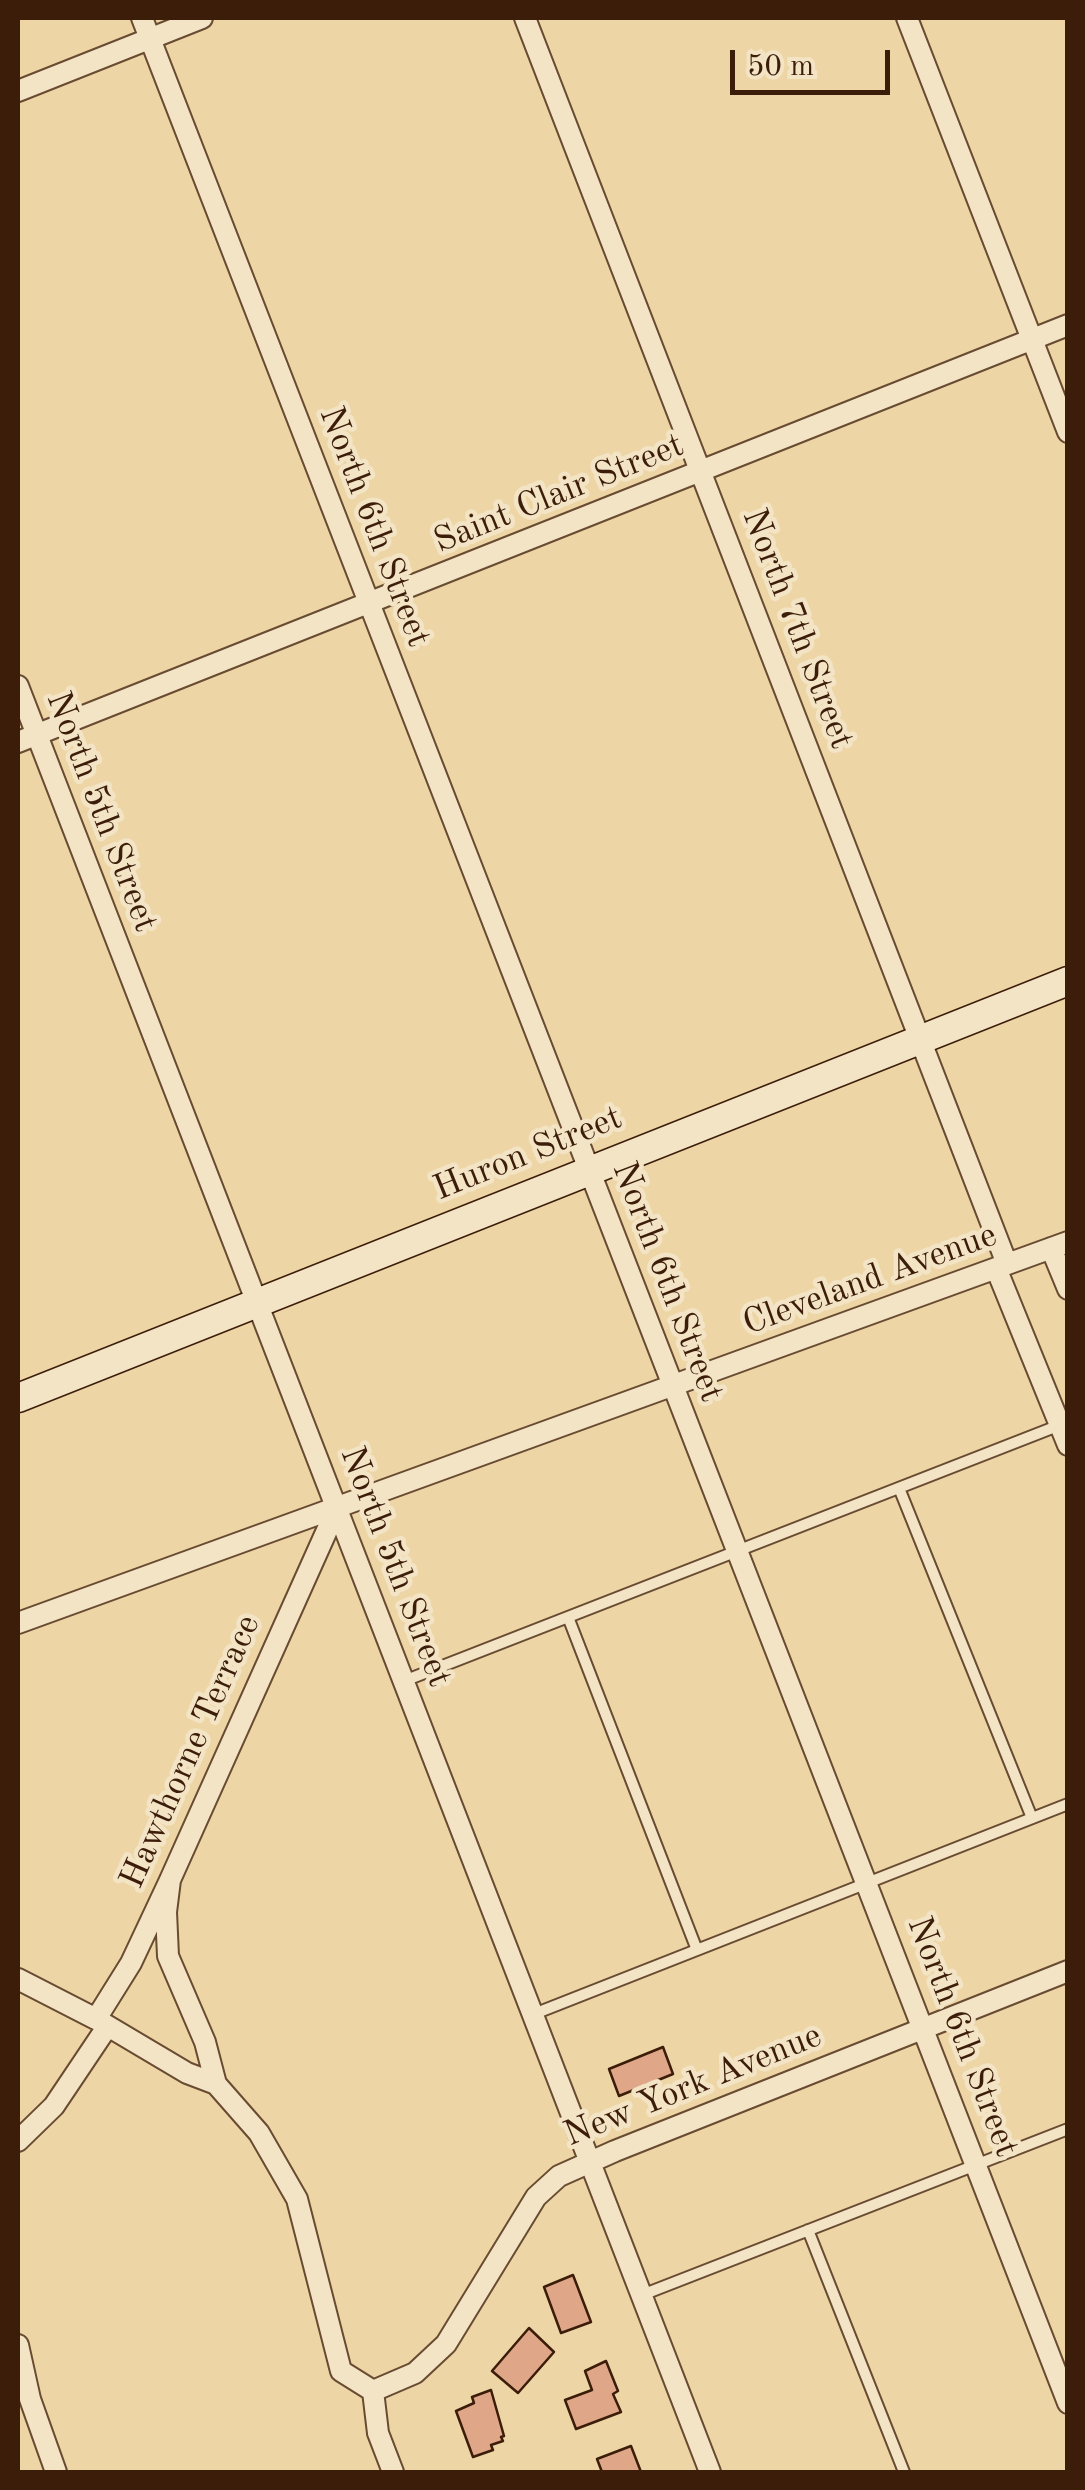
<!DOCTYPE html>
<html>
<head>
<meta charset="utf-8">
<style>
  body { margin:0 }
  #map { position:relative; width:1085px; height:2490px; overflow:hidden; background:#edd5a6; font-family:"Old Standard TT",serif }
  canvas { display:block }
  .frame { position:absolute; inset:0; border:20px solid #3c1d0a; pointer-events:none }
  .scale { position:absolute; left:730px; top:50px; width:160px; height:45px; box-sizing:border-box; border:5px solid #3c1d0a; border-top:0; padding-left:12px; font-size:30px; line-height:35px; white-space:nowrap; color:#3c1d0a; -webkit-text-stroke:8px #f3e4c5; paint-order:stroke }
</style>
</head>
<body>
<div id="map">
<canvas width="1085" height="2490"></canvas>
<div class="frame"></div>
<div class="scale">50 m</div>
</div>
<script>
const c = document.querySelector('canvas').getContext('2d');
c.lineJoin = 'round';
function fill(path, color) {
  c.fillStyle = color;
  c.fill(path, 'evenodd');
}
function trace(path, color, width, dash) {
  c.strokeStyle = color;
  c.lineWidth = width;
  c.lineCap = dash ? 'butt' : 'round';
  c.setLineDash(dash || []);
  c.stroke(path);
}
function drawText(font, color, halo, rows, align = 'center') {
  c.font = font + ' "Old Standard TT",serif';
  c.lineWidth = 9;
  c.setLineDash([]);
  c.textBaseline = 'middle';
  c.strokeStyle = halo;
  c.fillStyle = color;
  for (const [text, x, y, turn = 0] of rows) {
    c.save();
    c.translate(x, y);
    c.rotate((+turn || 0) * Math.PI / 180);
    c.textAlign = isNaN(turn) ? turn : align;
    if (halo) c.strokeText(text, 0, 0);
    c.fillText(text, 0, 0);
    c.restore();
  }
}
const building = new Path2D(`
  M 663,2047 L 673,2074 L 619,2096 L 609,2069 Z
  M 573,2275 L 591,2322 L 561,2333 L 544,2287 Z
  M 529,2328 L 554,2352 L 518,2393 L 492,2371 Z
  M 606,2361 L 618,2391 L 613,2394 L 621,2412 L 576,2429 L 565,2400 L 592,2390 L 585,2371 Z
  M 491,2390 L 504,2436 L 501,2437 L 503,2441 L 491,2445 L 493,2450 L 473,2457 L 456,2411 L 474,2403 L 472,2397 Z
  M 631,2446 L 641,2472 L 602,2472 L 597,2459 Z`);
const lane = new Path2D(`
  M 899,1488 L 1032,1818
  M 568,1617 L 697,1950
  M 404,1681 L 1060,1425
  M 534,2014 L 1068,1804
  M 808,2230 L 904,2472
  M 642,2295 L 1068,2129`);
const street = new Path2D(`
  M 142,18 L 1068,2403
  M 525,18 L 1007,1264
  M 907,18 L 1068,432
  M 18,91 L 202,18
  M 18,686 L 710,2472
  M 18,742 L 1068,325
  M 1051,1248 L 1068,1289
  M 996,1268 L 1068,1445
  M 18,1623 L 1068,1242
  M 170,1880 L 166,1912 L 168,1956 L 205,2042 L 216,2084 L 259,2133 L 297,2199 L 341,2371 L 373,2391 L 378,2433 L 393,2472
  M 18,1979 L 96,2019 L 187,2073 L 216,2084
  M 96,2019 L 131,1963 L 170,1880 L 337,1508
  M 18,2141 L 54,2106 L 107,2027
  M 18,2345 L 30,2399 L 56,2472
  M 373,2391 L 415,2373 L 446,2344 L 536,2197 L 559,2176 L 615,2151 L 1068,1971`);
const secondary = new Path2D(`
  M 18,1398 L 1068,981`);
const streetNames = [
  ["Saint Clair Street",559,494,-22],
  ["North 6th Street",374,527,69],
  ["North 7th Street",797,629,69],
  ["North 5th Street",101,812,69],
  ["Huron Street",528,1154,-22],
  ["Cleveland Avenue",870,1280,-20],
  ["North 6th Street",667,1282,69],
  ["North 5th Street",395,1567,69],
  ["Hawthorne Terrace",191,1752,-66],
  ["North 6th Street",962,2037,69],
  ["New York Avenue",693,2086,-22]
];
fill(building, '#dfa788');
trace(building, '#3c1d0a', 2.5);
trace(lane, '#684b31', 14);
trace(street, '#684b31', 24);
trace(secondary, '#3c1d0a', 31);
trace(lane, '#f3e4c5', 10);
trace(street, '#f3e4c5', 20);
trace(secondary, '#f3e4c5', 28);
drawText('35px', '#3c1d0a', '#f3e4c5', streetNames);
</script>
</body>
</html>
